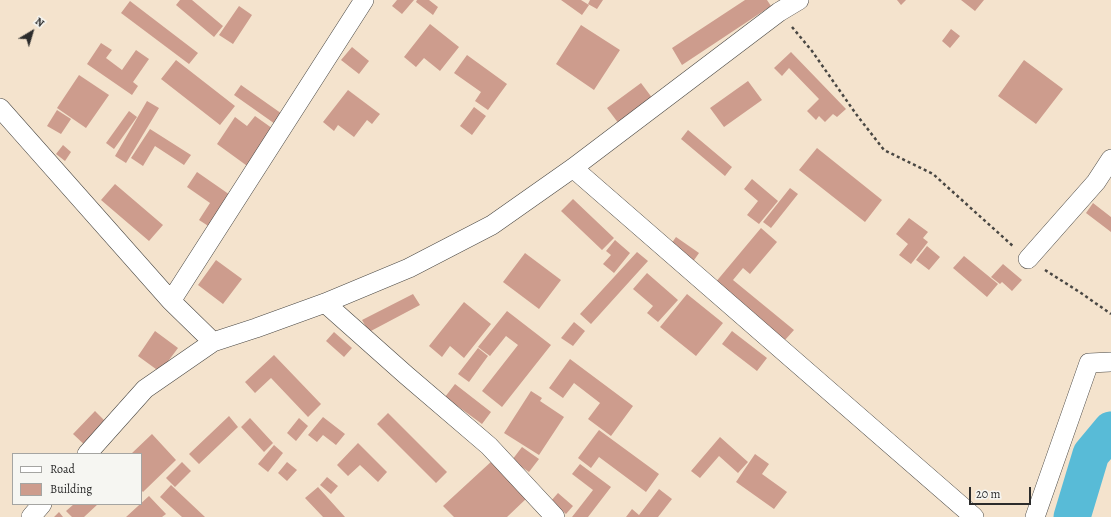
<!DOCTYPE html>
<html>
<head>
<meta charset="utf-8">
<style>
  body { margin:0 }
  #map { position:relative; width:1111px; height:517px; overflow:hidden; background:#f4e3cd; font-family:Alegreya,serif }
  canvas { display:block }
  .legend { position:absolute; left:12px; top:453px; width:130px; height:52px; box-sizing:border-box; background:#f6f6f2; border:1px solid #a5a5a2; margin:0; padding:5px 7px; list-style:none; font-size:12px; color:#2b2b2b }
  .legend li { display:flex; align-items:center; gap:8px; height:20px }
  .legend b { width:20px; border:1px solid #a5a5a2 }
  .north { position:absolute; left:12px; top:12px; width:40px; height:40px; -webkit-text-stroke:3px #f6f6f2; paint-order:stroke; rotate:38deg; font-size:11px; font-weight:700; line-height:16px; text-align:center; color:#2b2b2b }
  .north::after { content:''; display:block; margin:auto; width:14px; height:18px; background:#2b2b2b; clip-path:polygon(50% 0,100% 100%,50% 72%,0 100%) }
  .scale { position:absolute; left:969px; top:487px; width:62px; height:18px; box-sizing:border-box; border:2px solid #2b2b2b; border-top:0; padding-left:5px; font-size:12px; line-height:14px; white-space:nowrap; color:#2b2b2b; -webkit-text-stroke:3px #f6f6f2; paint-order:stroke }
</style>
</head>
<body>
<div id="map">
<canvas width="1111" height="517"></canvas>
<ul class="legend">
<li><b style="height:5px;background:#fff"></b>Road</li>
<li><b style="height:11px;background:#cd9c8d"></b>Building</li>
</ul>
<div class="north">N</div>
<div class="scale">20 m</div>
</div>
<script>
const c = document.querySelector('canvas').getContext('2d');
c.lineJoin = 'round';
function trace(path, color, width, dash) {
  c.strokeStyle = color;
  c.lineWidth = width;
  c.lineCap = dash ? 'butt' : 'round';
  c.setLineDash(dash || []);
  c.stroke(path);
}
function fill(path, color) {
  c.fillStyle = color;
  c.fill(path, 'evenodd');
}
const river = new Path2D(`
  M 1072,517 L 1091,454 L 1111,430`);
const building = new Path2D(`
  M 180,0 L 192,0 L 223,26 L 214,37 L 176,5 Z
  M 397,0 L 414,0 L 402,14 L 392,6 Z
  M 417,0 L 429,0 L 438,7 L 433,15 L 416,2 Z
  M 561,0 L 581,0 L 589,5 L 582,15 Z
  M 590,0 L 603,0 L 597,9 L 588,4 Z
  M 745,0 L 767,0 L 771,6 L 682,65 L 672,48 Z
  M 897,0 L 906,0 L 901,5 Z
  M 961,0 L 984,0 L 975,11 Z
  M 130,1 L 198,53 L 189,64 L 121,13 Z
  M 239,6 L 252,15 L 233,44 L 219,35 Z
  M 430,24 L 459,47 L 440,71 L 424,58 L 416,67 L 404,57 Z
  M 581,25 L 620,50 L 594,90 L 556,64 Z
  M 951,29 L 960,36 L 950,48 L 942,41 Z
  M 101,43 L 112,50 L 106,58 L 122,70 L 136,50 L 149,59 L 133,82 L 138,86 L 132,95 L 87,64 Z
  M 352,47 L 369,61 L 359,74 L 341,60 Z
  M 791,52 L 846,109 L 837,117 L 833,114 L 825,122 L 819,116 L 816,120 L 807,111 L 819,99 L 789,68 L 782,76 L 774,68 Z
  M 467,55 L 507,84 L 488,110 L 475,101 L 481,92 L 454,73 Z
  M 176,60 L 235,106 L 220,125 L 161,79 Z
  M 1024,60 L 1063,89 L 1036,124 L 998,96 Z
  M 79,75 L 109,95 L 86,128 L 57,108 Z
  M 748,81 L 762,100 L 724,127 L 710,108 Z
  M 641,83 L 653,99 L 619,124 L 607,108 Z
  M 241,85 L 285,116 L 278,126 L 234,95 Z
  M 348,90 L 380,114 L 372,124 L 367,120 L 354,137 L 338,125 L 334,131 L 323,122 Z
  M 147,101 L 159,108 L 126,163 L 115,156 Z
  M 474,107 L 486,116 L 472,135 L 460,126 Z
  M 57,110 L 71,119 L 61,134 L 47,126 Z
  M 129,111 L 137,117 L 114,149 L 106,143 Z
  M 255,116 L 276,131 L 250,168 L 217,144 L 235,117 L 247,126 Z
  M 150,129 L 191,155 L 184,165 L 155,146 L 143,166 L 131,158 Z
  M 688,130 L 732,167 L 725,176 L 681,139 Z
  M 63,145 L 71,152 L 65,161 L 56,154 Z
  M 817,148 L 882,200 L 865,222 L 799,170 Z
  M 197,172 L 233,197 L 213,229 L 199,220 L 210,203 L 187,187 Z
  M 752,179 L 778,201 L 759,224 L 747,215 L 758,201 L 744,189 Z
  M 115,184 L 163,225 L 149,241 L 101,200 Z
  M 790,188 L 798,194 L 771,228 L 763,222 Z
  M 573,199 L 614,238 L 602,250 L 561,211 Z
  M 1093,203 L 1111,217 L 1111,232 L 1086,213 Z
  M 909,218 L 928,232 L 923,238 L 928,242 L 911,264 L 899,255 L 908,244 L 896,234 Z
  M 761,228 L 777,242 L 750,274 L 743,268 L 733,280 L 794,330 L 785,340 L 715,283 Z
  M 676,237 L 699,253 L 692,263 L 669,247 Z
  M 615,240 L 630,253 L 614,273 L 603,264 L 611,255 L 606,251 Z
  M 927,246 L 940,257 L 929,270 L 916,260 Z
  M 637,252 L 648,261 L 591,324 L 580,314 Z
  M 525,253 L 561,280 L 539,309 L 503,282 Z
  M 964,256 L 998,284 L 987,297 L 953,268 Z
  M 216,260 L 242,279 L 223,304 L 198,285 Z
  M 1003,264 L 1022,280 L 1012,291 L 1002,282 L 1000,284 L 991,277 Z
  M 647,273 L 678,300 L 658,322 L 647,313 L 653,306 L 633,289 Z
  M 413,294 L 420,305 L 369,332 L 362,320 Z
  M 687,294 L 723,323 L 696,356 L 660,327 Z
  M 464,302 L 491,324 L 464,358 L 450,346 L 442,357 L 429,346 Z
  M 507,311 L 551,345 L 502,407 L 482,391 L 518,345 L 506,336 L 490,356 L 478,347 Z
  M 574,322 L 585,331 L 573,346 L 561,338 Z
  M 155,331 L 178,348 L 160,372 L 138,356 Z
  M 732,331 L 767,358 L 757,371 L 722,344 Z
  M 334,332 L 352,348 L 344,357 L 326,341 Z
  M 478,348 L 488,356 L 469,382 L 458,374 Z
  M 274,355 L 321,404 L 308,417 L 271,378 L 255,393 L 245,382 Z
  M 570,359 L 633,406 L 611,436 L 588,419 L 600,403 L 574,383 L 563,398 L 549,388 Z
  M 455,384 L 491,412 L 482,424 L 445,397 Z
  M 531,391 L 542,398 L 540,401 L 564,417 L 539,455 L 504,433 Z
  M 95,411 L 109,425 L 88,448 L 73,434 Z
  M 388,413 L 447,472 L 436,483 L 377,424 Z
  M 229,416 L 238,427 L 199,464 L 189,454 Z
  M 323,417 L 345,434 L 336,445 L 323,435 L 317,442 L 308,435 Z
  M 250,418 L 273,443 L 264,452 L 241,427 Z
  M 299,418 L 308,426 L 296,441 L 287,433 Z
  M 599,430 L 659,474 L 646,492 L 599,457 L 591,468 L 578,458 Z
  M 152,434 L 176,460 L 143,492 L 141,490 L 141,454 L 131,454 Z
  M 720,437 L 748,462 L 738,473 L 719,456 L 700,478 L 691,471 Z
  M 358,443 L 387,472 L 378,482 L 360,465 L 348,476 L 337,465 Z
  M 274,445 L 283,453 L 268,472 L 258,464 Z
  M 522,447 L 539,459 L 529,472 L 512,460 Z
  M 755,454 L 769,464 L 762,474 L 787,492 L 774,509 L 736,482 Z
  M 493,460 L 528,497 L 507,517 L 454,517 L 443,506 Z
  M 182,462 L 191,471 L 175,487 L 166,478 Z
  M 287,462 L 297,470 L 287,481 L 278,473 Z
  M 580,464 L 611,487 L 588,517 L 572,517 L 593,490 L 572,474 Z
  M 327,477 L 338,486 L 331,494 L 320,485 Z
  M 171,485 L 205,517 L 182,517 L 160,497 Z
  M 318,487 L 345,517 L 323,517 L 305,498 Z
  M 659,489 L 672,499 L 658,517 L 626,517 L 632,509 L 639,515 Z
  M 558,493 L 573,506 L 566,514 L 551,501 Z
  M 149,496 L 166,514 L 162,517 L 126,517 Z
  M 74,504 L 98,504 L 84,517 L 72,517 L 66,511 Z
  M 59,512 L 63,517 L 54,517 Z`);
const path = new Path2D(`
  M 792,27 L 812,51 L 856,114 L 884,150 L 933,174 L 1014,247
  M 1045,270 L 1081,293 L 1111,314`);
const street = new Path2D(`
  M 0,108 L 171,301 L 213,342
  M 573,168 L 974,517
  M 1028,259 L 1096,182 L 1111,159
  M 171,301 L 364,0
  M 325,303 L 406,375 L 489,446 L 555,517
  M 87,454 L 145,389 L 213,342 L 256,328 L 325,303 L 409,268 L 492,225 L 573,168 L 779,12 L 799,0
  M 31,517 L 42,504
  M 1035,517 L 1089,363 L 1111,362`);
trace(river, '#58bbd7', 37);
fill(building, '#cd9c8d');
trace(street, '#494743', 20);
trace(path, '#494743', 2.5, [3, 3]);
trace(street, '#fff', 19);
</script>
</body>
</html>
